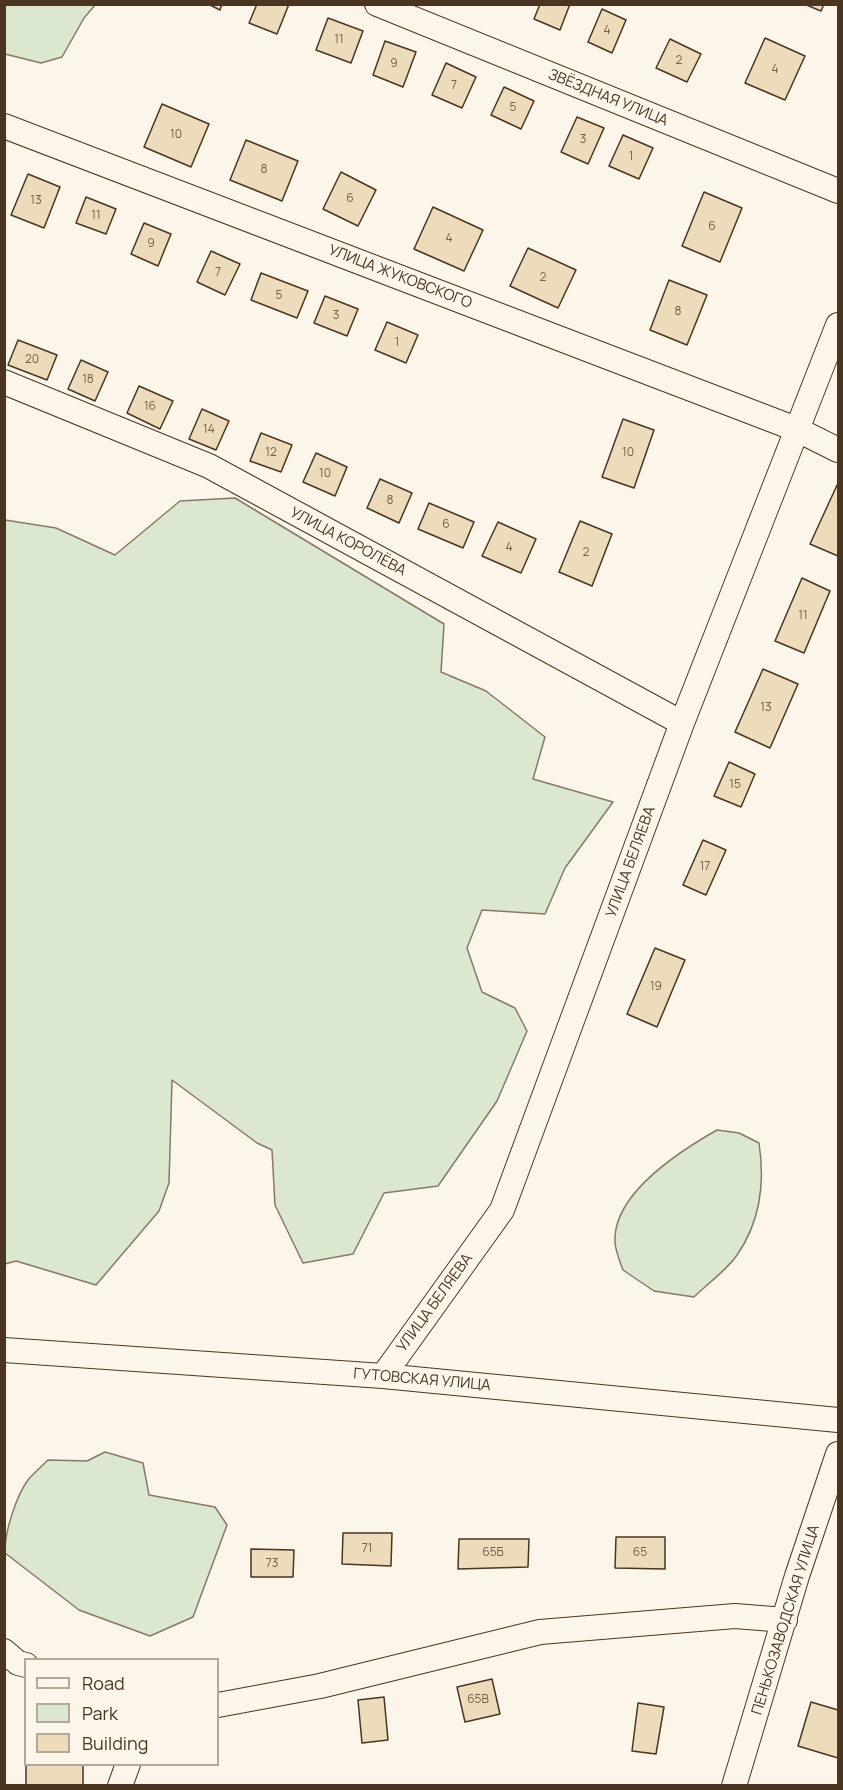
<!DOCTYPE html>
<html>
<head>
<meta charset="utf-8">
<style>
  body { margin:0 }
  #map { position:relative; width:843px; height:1790px; overflow:hidden; background:#fbf6e9; font-family:Manrope,sans-serif }
  canvas { display:block }
  .frame { position:absolute; inset:0; border:6px solid #4a3520; pointer-events:none }
  .legend { position:absolute; left:24px; top:1658px; width:195px; height:108px; box-sizing:border-box; background:#fbf6e9; border:2px solid #b4a999; margin:0; padding:8px 10px; list-style:none; font-size:18px; color:#4a3520 }
  .legend li { display:flex; align-items:center; gap:12px; height:30px }
  .legend b { width:30px; border:2px solid #b4a999 }
</style>
</head>
<body>
<div id="map">
<canvas width="843" height="1790"></canvas>
<div class="frame"></div>
<ul class="legend">
<li><b style="height:8px;background:#fbf6e9"></b>Road</li>
<li><b style="height:16px;background:#dce7d0"></b>Park</li>
<li><b style="height:16px;background:#ecdcbc"></b>Building</li>
</ul>
</div>
<script>
const c = document.querySelector('canvas').getContext('2d');
c.lineJoin = 'round';
function fill(path, color) {
  c.fillStyle = color;
  c.fill(path, 'evenodd');
}
function trace(path, color, width, dash) {
  c.strokeStyle = color;
  c.lineWidth = width;
  c.lineCap = dash ? 'butt' : 'round';
  c.setLineDash(dash || []);
  c.stroke(path);
}
function drawText(font, color, halo, rows, align = 'center') {
  c.font = font + ' Manrope,sans-serif';
  c.lineWidth = 4.5;
  c.setLineDash([]);
  c.textBaseline = 'middle';
  c.strokeStyle = halo;
  c.fillStyle = color;
  for (const [text, x, y, turn = 0] of rows) {
    c.save();
    c.translate(x, y);
    c.rotate((+turn || 0) * Math.PI / 180);
    c.textAlign = isNaN(turn) ? turn : align;
    if (halo) c.strokeText(text, 0, 0);
    c.fillText(text, 0, 0);
    c.restore();
  }
}
const green = new Path2D(`
  M 4,5 L 5,4 L 95,5 L 84,18 L 62,57 L 41,63 L 5,54 Z
  M 235,498 L 444,624 L 441,672 L 486,691 L 545,737 L 533,779 L 613,802 L 565,868 L 545,914 L 482,910 L 467,948 L 482,992 L 515,1008 L 527,1031 L 497,1101 L 438,1186 L 384,1193 L 353,1254 L 303,1263 L 275,1205 L 272,1150 L 257,1143 L 172,1080 L 169,1183 L 159,1211 L 96,1285 L 16,1261 L 5,1264 L 5,520 L 56,528 L 115,555 L 180,501 Z
  M 717,1130 L 739,1133 L 759,1143 C 765,1182 760,1222 737,1255 C 727,1270 707,1284 694,1297 L 654,1291 L 623,1270 C 620,1262 616,1252 615,1243 C 612,1194 680,1151 717,1130 Z
  M 105,1452 L 143,1463 L 149,1495 L 215,1507 L 227,1525 L 193,1617 L 150,1636 L 79,1610 L 5,1553 C 4,1534 16,1496 28,1480 C 34,1473 42,1466 48,1460 L 87,1461 Z`);
const building = new Path2D(`
  M 208,4 L 222,4 L 220,10 Z
  M 257,4 L 289,4 L 277,34 L 249,23 Z
  M 540,4 L 570,4 L 560,30 L 534,19 Z
  M 804,4 L 824,4 L 821,11 Z
  M 602,9 L 626,20 L 612,53 L 588,42 Z
  M 328,18 L 363,31 L 351,63 L 316,50 Z
  M 765,38 L 805,56 L 785,100 L 745,83 Z
  M 670,39 L 701,54 L 687,82 L 656,68 Z
  M 385,41 L 416,52 L 403,87 L 373,75 Z
  M 446,63 L 476,77 L 462,108 L 432,95 Z
  M 504,87 L 534,101 L 521,129 L 491,115 Z
  M 162,104 L 209,124 L 191,167 L 144,147 Z
  M 577,117 L 604,128 L 588,164 L 561,152 Z
  M 623,135 L 653,148 L 639,179 L 609,166 Z
  M 246,140 L 298,161 L 282,201 L 230,180 Z
  M 341,172 L 376,190 L 358,226 L 323,209 Z
  M 28,174 L 60,187 L 44,228 L 11,215 Z
  M 704,192 L 742,208 L 720,262 L 682,246 Z
  M 86,197 L 116,209 L 106,234 L 76,223 Z
  M 433,207 L 483,230 L 464,271 L 414,249 Z
  M 144,223 L 171,234 L 158,266 L 131,254 Z
  M 528,248 L 576,270 L 558,308 L 510,286 Z
  M 211,251 L 240,264 L 225,295 L 197,282 Z
  M 261,273 L 308,291 L 297,318 L 251,300 Z
  M 669,280 L 707,295 L 687,345 L 650,330 Z
  M 325,296 L 358,309 L 347,336 L 314,323 Z
  M 387,322 L 418,335 L 406,363 L 375,350 Z
  M 18,340 L 57,355 L 47,380 L 8,365 Z
  M 81,360 L 108,372 L 95,401 L 68,389 Z
  M 139,386 L 173,401 L 160,429 L 127,413 Z
  M 202,409 L 229,421 L 216,450 L 189,439 Z
  M 623,419 L 654,430 L 634,488 L 602,477 Z
  M 261,433 L 292,445 L 281,472 L 250,461 Z
  M 316,453 L 347,467 L 335,496 L 303,482 Z
  M 380,479 L 412,493 L 399,523 L 367,508 Z
  M 838,483 L 838,556 L 810,544 Z
  M 429,503 L 474,522 L 463,548 L 418,529 Z
  M 580,521 L 612,534 L 592,586 L 559,572 Z
  M 498,522 L 536,539 L 521,573 L 482,556 Z
  M 802,578 L 830,591 L 804,653 L 775,641 Z
  M 763,669 L 798,684 L 770,748 L 735,732 Z
  M 729,762 L 755,774 L 741,807 L 714,796 Z
  M 703,840 L 726,850 L 706,895 L 683,885 Z
  M 655,948 L 685,960 L 657,1027 L 627,1014 Z
  M 343,1533 L 392,1533 L 391,1566 L 342,1564 Z
  M 616,1537 L 665,1537 L 665,1569 L 615,1568 Z
  M 459,1539 L 529,1539 L 528,1567 L 458,1569 Z
  M 251,1549 L 294,1550 L 293,1577 L 251,1577 Z
  M 492,1679 L 500,1714 L 465,1722 L 457,1687 Z
  M 384,1697 L 388,1740 L 362,1743 L 358,1700 Z
  M 811,1702 L 838,1710 L 838,1758 L 798,1746 Z
  M 638,1703 L 664,1707 L 656,1754 L 632,1751 Z
  M 26,1764 L 83,1764 L 83,1786 L 26,1786 Z`);
const minor = new Path2D(`
  M 377,4 L 838,191
  M 4,126 L 796,429 L 838,450
  M 4,382 L 209,466 L 682,723
  M 4,1350 L 383,1376 L 838,1420
  M 383,1376 L 502,1210 L 682,723 L 838,325
  M 4,1651 L 18,1663 L 26,1665
  M 218,1705 L 320,1686 L 540,1632 L 735,1616 L 785,1620
  M 120,1786 L 128,1764
  M 734,1786 L 797,1576 L 838,1454`);
const numberNames = [
  ["4",607,31],
  ["11",339,40],
  ["2",679,61],
  ["9",394,64],
  ["4",775,70],
  ["7",454,86],
  ["5",513,108],
  ["10",176,135],
  ["3",583,140],
  ["1",631,157],
  ["8",264,170],
  ["6",350,199],
  ["13",36,201],
  ["11",96,216],
  ["6",712,227],
  ["4",449,239],
  ["9",151,244],
  ["7",218,273],
  ["2",543,278],
  ["5",279,296],
  ["8",678,312],
  ["3",336,316],
  ["1",397,343],
  ["20",32,360],
  ["18",88,380],
  ["16",150,407],
  ["14",209,430],
  ["12",271,453],
  ["10",628,453],
  ["10",325,474],
  ["8",390,501],
  ["6",446,525],
  ["4",509,548],
  ["2",586,553],
  ["11",803,616],
  ["13",766,708],
  ["15",735,785],
  ["17",705,867],
  ["19",656,987],
  ["71",367,1549],
  ["65Б",493,1553],
  ["65",640,1553],
  ["73",272,1564],
  ["65В",478,1700]
];
const streetNames = [
  ["ЗВЁЗДНАЯ УЛИЦА",608,98,22],
  ["УЛИЦА ЖУКОВСКОГО",400,277,21],
  ["УЛИЦА КОРОЛЁВА",348,542,28],
  ["УЛИЦА БЕЛЯЕВА",631,862,-70],
  ["УЛИЦА БЕЛЯЕВА",435,1303,-54],
  ["ГУТОВСКАЯ УЛИЦА",422,1380,5],
  ["ПЕНЬКОЗАВОДСКАЯ УЛИЦА",786,1620,-73]
];
fill(green, '#dce7d0');
trace(green, '#887966', 1.5);
fill(building, '#ecdcbc');
trace(building, '#4a3520', 1.5);
trace(minor, '#4a3520', 26);
trace(minor, '#fbf6e9', 24);
drawText('12px', '#725f47', null, numberNames);
drawText('15px', '#4a3520', '#fbf6e9', streetNames);
</script>
</body>
</html>
